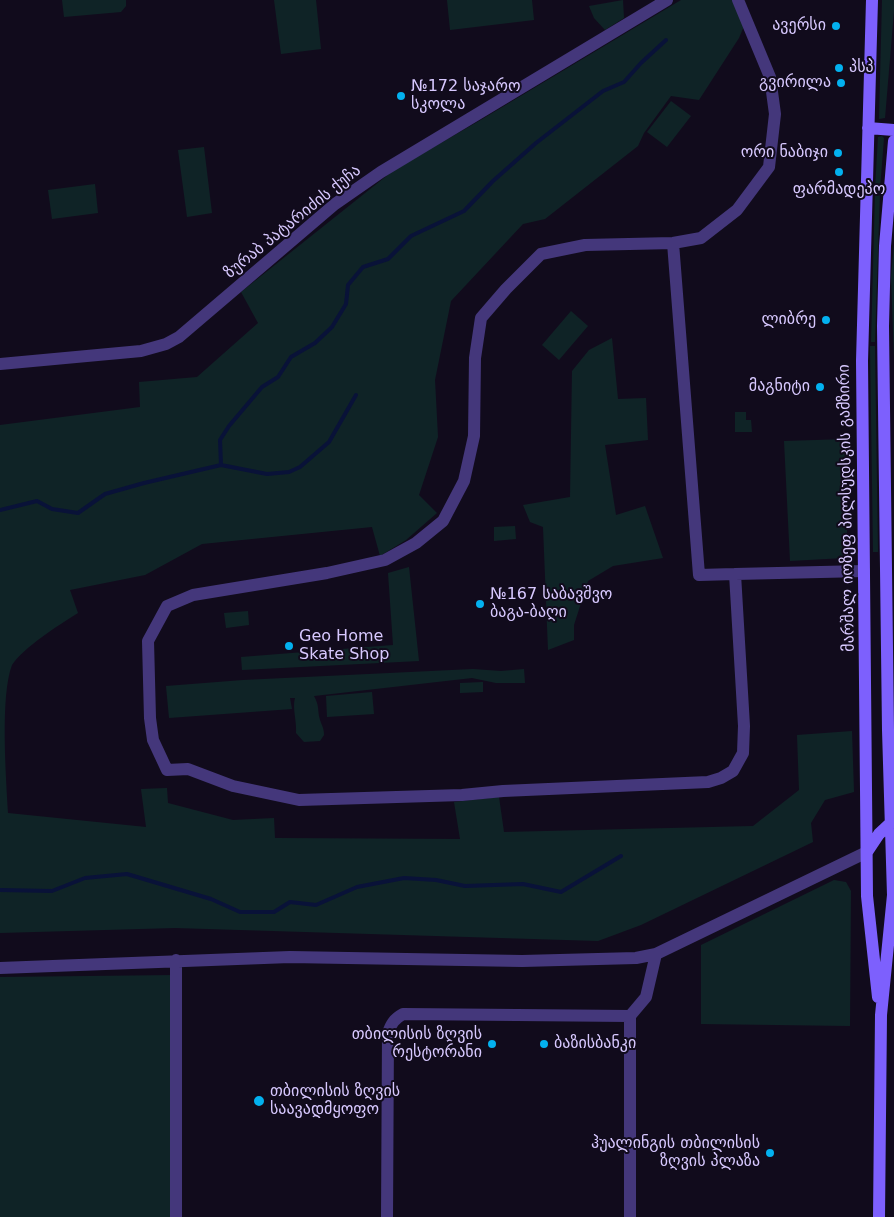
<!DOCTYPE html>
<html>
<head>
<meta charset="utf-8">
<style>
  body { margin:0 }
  canvas { display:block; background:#110b1c }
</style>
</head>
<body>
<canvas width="894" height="1217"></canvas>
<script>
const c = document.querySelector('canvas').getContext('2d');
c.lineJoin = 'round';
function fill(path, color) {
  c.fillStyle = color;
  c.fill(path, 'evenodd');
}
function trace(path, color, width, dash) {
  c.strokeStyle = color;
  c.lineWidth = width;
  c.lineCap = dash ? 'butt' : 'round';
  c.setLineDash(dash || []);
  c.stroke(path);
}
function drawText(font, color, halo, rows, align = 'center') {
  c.font = font + ' "DejaVu Sans","Noto Sans Georgian",sans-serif';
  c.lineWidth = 4;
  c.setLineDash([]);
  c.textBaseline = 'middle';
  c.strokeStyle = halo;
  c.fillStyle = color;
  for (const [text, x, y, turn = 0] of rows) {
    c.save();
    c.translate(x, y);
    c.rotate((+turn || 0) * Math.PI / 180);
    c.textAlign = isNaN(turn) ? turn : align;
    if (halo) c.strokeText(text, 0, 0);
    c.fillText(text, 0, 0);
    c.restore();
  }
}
const green = new Path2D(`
  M 62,0 L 126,0 L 126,6 L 121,12 L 64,17 Z
  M 274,0 L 316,0 L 321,49 L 281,54 Z
  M 447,0 L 532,0 L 534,20 L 450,30 Z
  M 623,0 L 624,18 L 605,30 L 594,18 L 589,6 Z
  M 681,0 L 732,0 L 744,26 L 739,38 L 699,100 L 671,96 L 644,133 L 638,146 L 545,219 L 523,224 L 451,301 L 435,380 L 438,437 L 419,495 L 437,513 L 406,540 L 380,556 L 372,527 L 202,544 L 145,575 L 70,590 L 78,613 C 60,624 23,648 12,665 C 0,696 6,776 8,813 L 146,827 L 141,789 L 167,788 L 168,803 L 233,820 L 274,818 L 275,838 L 460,839 L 454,802 L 499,797 L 504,832 L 753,826 L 799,790 L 797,735 L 852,731 L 854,792 L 825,800 L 811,823 L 813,842 L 641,925 L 598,941 L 175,928 L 0,933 L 0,425 L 140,407 L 139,382 L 197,377 L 258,323 L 241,292 L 394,170 L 479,121 Z
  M 882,0 L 894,0 L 894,11 L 885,118 L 879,119 Z
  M 671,101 L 691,116 L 667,147 L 647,132 Z
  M 882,136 L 884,138 L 880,189 L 875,188 L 878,137 Z
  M 204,147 L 212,213 L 187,217 L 178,150 Z
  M 95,184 L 98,213 L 52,219 L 48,190 Z
  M 875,192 L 880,192 L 875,342 L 871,342 Z
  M 894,244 L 894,359 L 891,277 Z
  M 571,311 L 588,326 L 559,360 L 542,345 Z
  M 612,338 L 618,399 L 646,398 L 648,440 L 605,445 L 616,515 L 645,506 L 663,558 L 613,566 L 588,581 L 574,625 L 574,640 L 548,650 L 543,527 L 530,522 L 523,505 L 570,497 L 572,371 L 589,350 Z
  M 870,346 L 875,346 L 878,552 L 873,552 Z
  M 735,412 L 746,412 L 746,420 L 751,420 L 752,432 L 735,432 Z
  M 847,439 L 847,552 L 844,558 L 790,561 L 784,441 Z
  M 515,526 L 516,539 L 494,541 L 494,527 Z
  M 409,567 L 419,661 L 242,670 L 241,657 L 393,645 L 388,573 Z
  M 248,611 L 249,625 L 226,628 L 224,613 Z
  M 473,669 L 501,671 L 524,669 L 525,683 L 496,683 L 472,678 L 314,696 C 320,707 317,710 320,720 C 322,726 324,728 324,735 L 320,741 L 304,742 L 296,733 C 297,721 292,708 295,698 L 290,698 L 292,709 L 169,718 L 166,686 L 243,680 Z
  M 483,682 L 483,692 L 460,693 L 460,683 Z
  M 372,692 L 374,714 L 327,717 L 326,696 Z
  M 834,880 L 846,882 L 851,891 L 850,1026 L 701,1024 L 701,945 Z
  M 177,975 L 176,1217 L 0,1217 L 0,977 Z`);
const stream = new Path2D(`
  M 221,465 L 220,440 L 229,426 L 262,387 L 278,377 L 291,357 L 315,343 L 332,327 L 346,304 L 348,285 L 363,267 L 388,259 L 411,236 L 464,211 L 493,181 L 536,143 L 603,91 L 624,82 L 641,63 L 666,40
  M 0,510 L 37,501 L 52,509 L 78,513 L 105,494 L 144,483 L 221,465 L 267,474 L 289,472 L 300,467 L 329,442 L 356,395
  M 0,890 L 52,891 L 85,878 L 127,874 L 211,899 L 240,912 L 274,912 L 290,902 L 316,905 L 357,887 L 404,878 L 436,880 L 465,886 L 523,884 L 561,892 L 621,856`);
const street = new Path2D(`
  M 738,0 L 770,77 L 775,114 L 769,167 L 737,210 L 701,238 L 673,243 L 585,245 L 541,254 L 506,289 L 481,318 L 475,358 L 474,436 L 464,481 L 443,521 L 416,543 L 385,560 L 327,573 L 193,595 L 167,606 L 148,641 L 150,718 L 153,740 L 167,770 L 188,769 L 233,786 L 299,800 L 462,795 L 503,791 L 708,782 L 721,778 L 733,771 L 743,753 L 744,726 L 735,574 L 864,571
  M 673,243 L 699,575 L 735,574
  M 0,364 L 141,351 L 166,344 L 179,337 L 335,204 L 381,172 L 667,0
  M 176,960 L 176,1217
  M 0,968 L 290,957 L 522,961 L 636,958 L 656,954 L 867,852
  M 387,1217 L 388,1033 C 391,1024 394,1019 403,1014 L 630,1016
  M 630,1217 L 630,1016 L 646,997 L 656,954`);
const secondary = new Path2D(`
  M 872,0 L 862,361 L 867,896 L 878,997
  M 868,128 L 894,130
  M 867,852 L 879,834 L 894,820
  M 879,1217 L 881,1015 L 893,895 L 888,730 L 883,326 L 885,246 L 894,141`);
const markers = [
  [836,26,5,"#03b1ef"],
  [839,68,5,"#03b1ef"],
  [841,83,5,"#03b1ef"],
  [401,96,5,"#03b1ef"],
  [838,153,5,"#03b1ef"],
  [839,172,5,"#03b1ef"],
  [826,320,5,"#03b1ef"],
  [820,387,5,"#03b1ef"],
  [480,604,5,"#03b1ef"],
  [289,646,5,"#03b1ef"],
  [492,1044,5,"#03b1ef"],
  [544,1044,5,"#03b1ef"],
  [259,1101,6,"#03b1ef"],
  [770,1153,5,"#03b1ef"]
];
const poiNames = [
  ["ავერსი",826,26],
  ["პსპ",849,68,"left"],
  ["გვირილა",831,83],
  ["№172 საჯარო",411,87,"left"],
  ["სკოლა",411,105,"left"],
  ["ორი ნაბიჯი",828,153],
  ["ფარმადეპო",839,190,"center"],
  ["ლიბრე",816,320],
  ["მაგნიტი",810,387],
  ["№167 საბავშვო",490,595,"left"],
  ["ბაგა-ბაღი",490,613,"left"],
  ["Geo Home",299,637,"left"],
  ["Skate Shop",299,655,"left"],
  ["თბილისის ზღვის",482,1035],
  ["რესტორანი",482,1053],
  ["ბაზისბანკი",554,1044,"left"],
  ["თბილისის ზღვის",270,1092,"left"],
  ["საავადმყოფო",270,1110,"left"],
  ["ჰუალინგის თბილისის",760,1144],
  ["ზღვის პლაზა",760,1162]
];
const streetNames = [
  ["ზურაბ პატარიძის ქუჩა",293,222,-39],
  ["მარშალ იოზეფ პილსუდსკის გამზირი",847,508,-91]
];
fill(green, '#0f2326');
trace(stream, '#091238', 4);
trace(street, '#44377b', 12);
trace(secondary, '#7d60fd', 12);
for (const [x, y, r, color] of markers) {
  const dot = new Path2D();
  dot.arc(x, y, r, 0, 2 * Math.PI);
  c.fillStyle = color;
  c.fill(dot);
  trace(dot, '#110b1c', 2);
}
drawText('16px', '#d7c8fe', '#110b1c', poiNames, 'right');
drawText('16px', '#d7c8fe', '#110b1c', streetNames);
</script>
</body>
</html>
